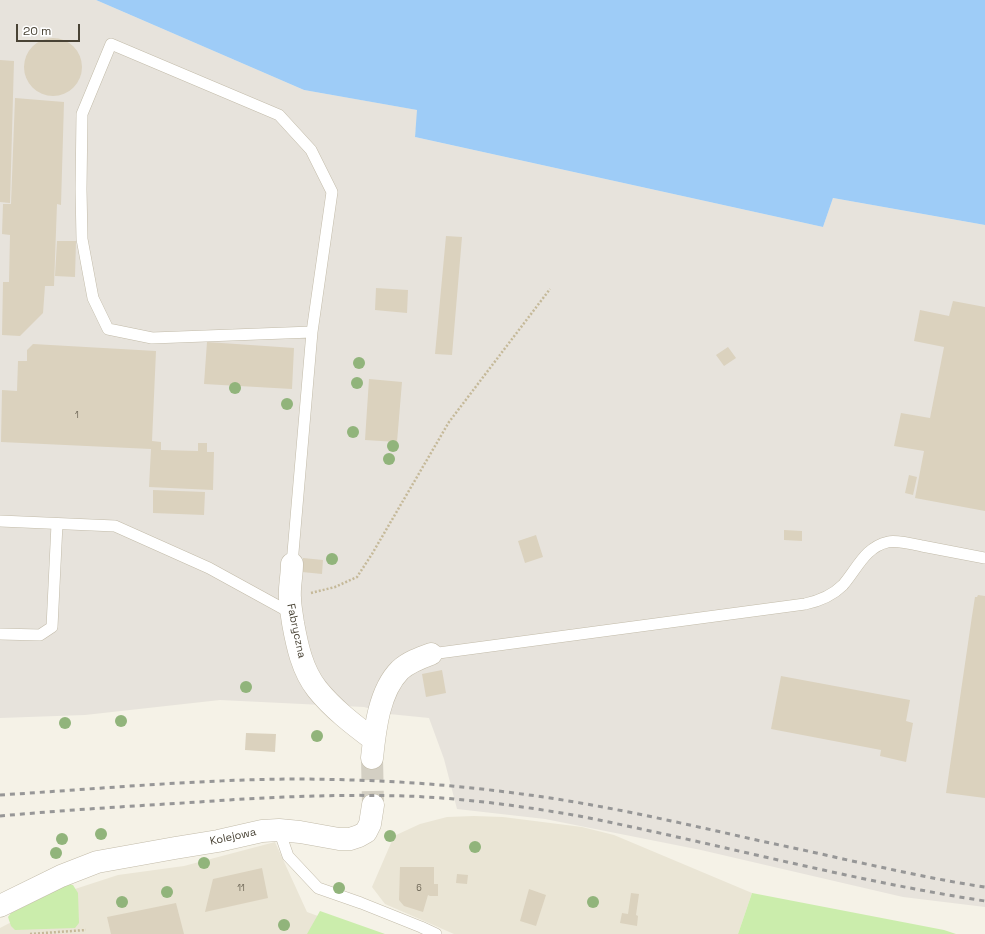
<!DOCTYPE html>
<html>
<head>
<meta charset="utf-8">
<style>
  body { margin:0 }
  #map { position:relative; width:985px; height:934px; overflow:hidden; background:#f5f2e7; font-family:"Space Grotesk",sans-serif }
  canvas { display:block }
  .scale { position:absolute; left:16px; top:24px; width:64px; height:18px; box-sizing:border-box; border:2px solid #494335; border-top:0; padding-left:5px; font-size:12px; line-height:14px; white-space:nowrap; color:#494335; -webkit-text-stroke:3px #fff; paint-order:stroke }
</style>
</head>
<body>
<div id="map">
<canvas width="985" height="934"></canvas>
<div class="scale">20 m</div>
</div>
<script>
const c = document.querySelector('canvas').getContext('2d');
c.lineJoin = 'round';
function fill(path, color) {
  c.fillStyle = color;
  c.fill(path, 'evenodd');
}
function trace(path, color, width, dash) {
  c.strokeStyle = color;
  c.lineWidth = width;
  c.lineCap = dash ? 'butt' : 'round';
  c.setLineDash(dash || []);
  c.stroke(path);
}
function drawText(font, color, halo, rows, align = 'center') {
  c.font = font + ' "Space Grotesk",sans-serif';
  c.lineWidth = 3.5;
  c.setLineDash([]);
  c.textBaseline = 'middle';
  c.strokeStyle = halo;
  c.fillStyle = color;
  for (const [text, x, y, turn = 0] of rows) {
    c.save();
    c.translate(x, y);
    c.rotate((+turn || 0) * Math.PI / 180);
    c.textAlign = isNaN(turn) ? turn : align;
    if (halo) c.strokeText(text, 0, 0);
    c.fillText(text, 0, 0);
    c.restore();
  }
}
const residential = new Path2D(`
  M 474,816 L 503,817 L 582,827 L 614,835 L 752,893 L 738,934 L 454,934 L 385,904 L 372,887 L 394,836 L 420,824 L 447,817 Z
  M 275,842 L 307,912 L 367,934 L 0,934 L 0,928 L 75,889 L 118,875 L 184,866 Z`);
const industrial = new Path2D(`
  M 0,0 L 96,0 L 304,90 L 418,110 L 415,137 L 823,227 L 833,198 L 985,225 L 985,907 L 903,897 L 701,850 L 545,819 L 457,809 L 444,759 L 429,718 L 389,714 L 364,707 L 220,700 L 85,715 L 0,718 Z`);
const green = new Path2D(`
  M 69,884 L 73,885 L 78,893 L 79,923 L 75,928 L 15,930 L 11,926 L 8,917 L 11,913 Z
  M 752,893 L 944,930 L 956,934 L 738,934 Z
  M 320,911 L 385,934 L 307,934 Z`);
const water = new Path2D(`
  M 96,0 L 985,0 L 985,225 L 833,198 L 823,227 L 415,137 L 417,110 L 304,90 Z`);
const building = new Path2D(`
  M24 67a29 29 0 1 1 58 0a29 29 0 1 1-58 0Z
  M 0,60 L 14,61 L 10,203 L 0,202 Z
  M 15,98 L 64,102 L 61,205 L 57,204 L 54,286 L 45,286 L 43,313 L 20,336 L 2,335 L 3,282 L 9,282 L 10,235 L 2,234 L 3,204 L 11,204 Z
  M 446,236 L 462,237 L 452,355 L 435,354 Z
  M 57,241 L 76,241 L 75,277 L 55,276 Z
  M 376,288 L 408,290 L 407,313 L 375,310 Z
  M 953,301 L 985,307 L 985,511 L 915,498 L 924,451 L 894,446 L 901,413 L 930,418 L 944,347 L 914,341 L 920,310 L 949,316 Z
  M 207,342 L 294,348 L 292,389 L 204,384 Z
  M 33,344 L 156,351 L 152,441 L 161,442 L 161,450 L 198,451 L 198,443 L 207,443 L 207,452 L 214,452 L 213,490 L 149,487 L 151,449 L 1,442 L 2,390 L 17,391 L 18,361 L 27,361 L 27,350 Z
  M 728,347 L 736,358 L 724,366 L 716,355 Z
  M 369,379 L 402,382 L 397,442 L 365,440 Z
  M 909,475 L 917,477 L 913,495 L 905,493 Z
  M 153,490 L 205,492 L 204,515 L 153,513 Z
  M 784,530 L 802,531 L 802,541 L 784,540 Z
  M 536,535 L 543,557 L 525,563 L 518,541 Z
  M 303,558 L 323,560 L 322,574 L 302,572 Z
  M 978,595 L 985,596 L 985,798 L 946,793 L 972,616 L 975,597 L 977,597 Z
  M 442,670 L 446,693 L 426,697 L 422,674 Z
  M 781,676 L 910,700 L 906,721 L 913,723 L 906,762 L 880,756 L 881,750 L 771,729 Z
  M 246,733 L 276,734 L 275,752 L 245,750 Z
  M 400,867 L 434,867 L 434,884 L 438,884 L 438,896 L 430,896 L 428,895 L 423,912 L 404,906 L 399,900 Z
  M 262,868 L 268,898 L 205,912 L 213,879 Z
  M 457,874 L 468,875 L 467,884 L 456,883 Z
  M 529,889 L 546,895 L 536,926 L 520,921 Z
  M 631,893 L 639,894 L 636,915 L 638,916 L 637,926 L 620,923 L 622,913 L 628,914 Z
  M 176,903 L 184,934 L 111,934 L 107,917 Z`);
const streetTunnel = new Path2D(`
  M 372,758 L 373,805`);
const path = new Path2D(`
  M 311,593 L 335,587 L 357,577 L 372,554 L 449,422 L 550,289
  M 30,934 L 86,930`);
const lane = new Path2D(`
  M 0,521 L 115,526 L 209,568 L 291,613
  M 292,564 L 312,332 L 152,338 L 108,329 L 93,298 L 82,239 L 81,189 L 82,114 L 111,44 L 279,115 L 311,150 L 332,192 L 312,332
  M 0,634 L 40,635 L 52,627 L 57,524
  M 431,654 L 805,604 C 819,601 832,596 843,585 C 857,569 865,547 888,542 C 896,540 913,544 922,546 C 943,550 964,554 985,558
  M 279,830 L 288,856 L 318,888 L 361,903 L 421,927 L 436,934`);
const street = new Path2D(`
  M 292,564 C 292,576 289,587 290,598 C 290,606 292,615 293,623 C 297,645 302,670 317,689 C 333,709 354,725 374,740
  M 372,758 C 375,729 379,691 400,670 C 409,662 420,658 431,654
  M 0,906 L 61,876 L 97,862 L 175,848 L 218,841 L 262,831 L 279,830 L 300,832 L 339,839 L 350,839 L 359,836 L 366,832 L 370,824 L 373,805`);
const rail = new Path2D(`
  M 0,795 C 96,789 193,780 290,779 C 365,779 440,783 514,793 C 587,802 659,818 730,834 C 768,843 805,850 843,859 C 890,869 937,880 985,887
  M 0,816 C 66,810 133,806 199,802 C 268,797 336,794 405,796 C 463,798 522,806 579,816 C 715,843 848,880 985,901`);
const trees = [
  [359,363],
  [357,383],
  [235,388],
  [287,404],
  [353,432],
  [393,446],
  [389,459],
  [332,559],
  [246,687],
  [121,721],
  [65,723],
  [317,736],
  [101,834],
  [390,836],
  [62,839],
  [475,847],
  [56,853],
  [204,863],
  [339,888],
  [167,892],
  [122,902],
  [593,902],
  [284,925]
];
const numberNames = [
  ["1",77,416],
  ["11",241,889],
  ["6",419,889]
];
const streetNames = [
  ["Fabryczna",296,631,78],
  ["Kolejowa",233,837,-12]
];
fill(residential, '#eae5d5');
fill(industrial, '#e7e3dc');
fill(green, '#cbedac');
fill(water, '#9eccf7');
fill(building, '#dbd2be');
trace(streetTunnel, '#d3cfc3', 22, [22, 11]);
trace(lane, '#c2bba9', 12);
trace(street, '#c2bba9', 23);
trace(path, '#c5b999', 2.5, [2, 2]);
trace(lane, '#fff', 11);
trace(street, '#fff', 22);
trace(rail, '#979797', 3, [5, 5]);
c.fillStyle = '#91b47b';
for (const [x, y] of trees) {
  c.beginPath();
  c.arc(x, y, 6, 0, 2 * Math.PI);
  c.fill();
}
drawText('9px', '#6e6757', null, numberNames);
drawText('11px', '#494335', '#fff', streetNames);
</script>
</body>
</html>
